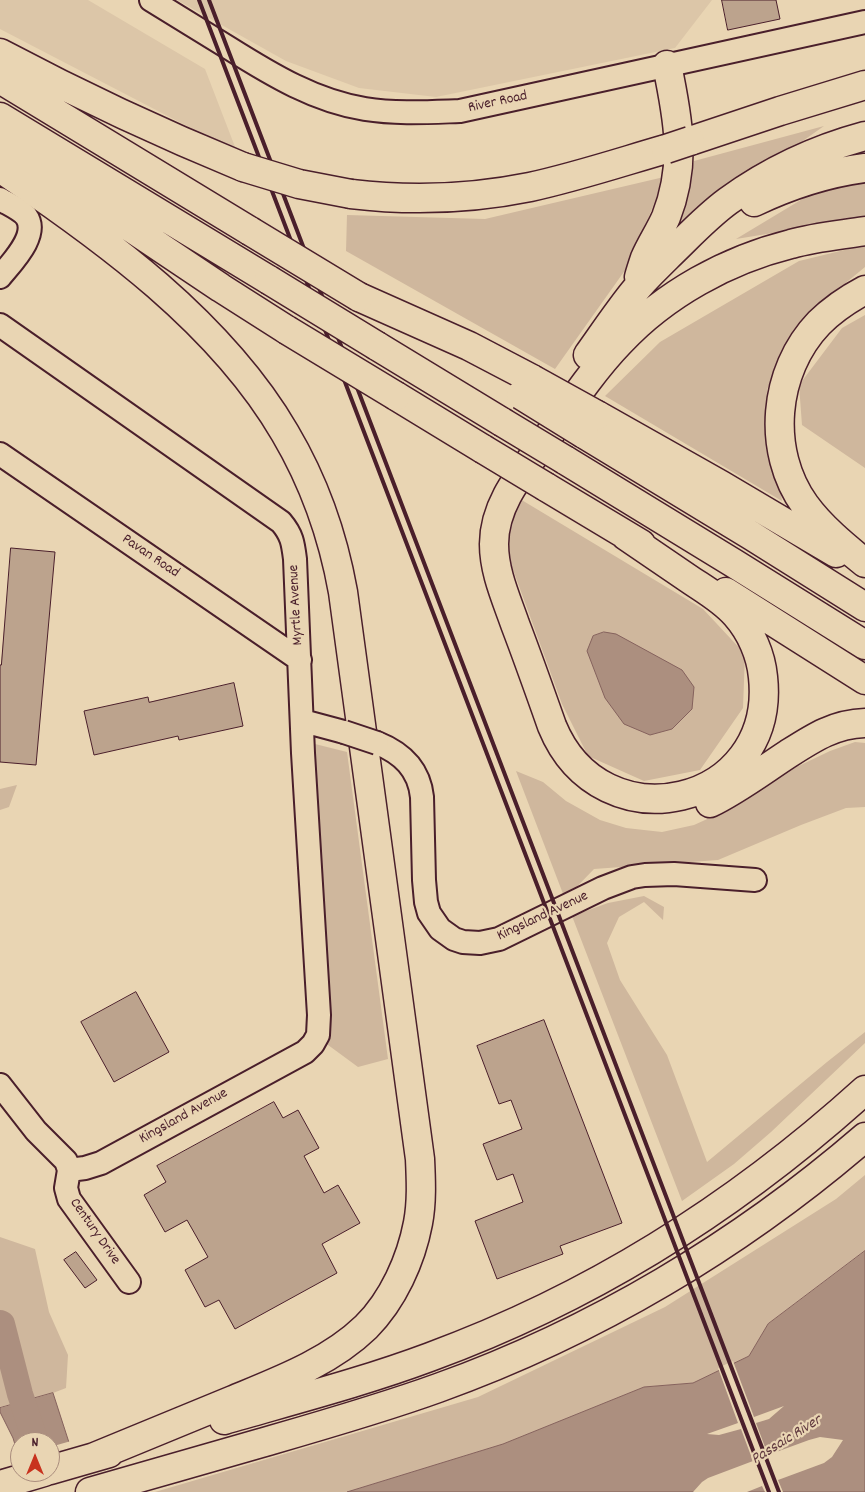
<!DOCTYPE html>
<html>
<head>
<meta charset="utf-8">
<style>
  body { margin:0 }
  #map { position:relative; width:865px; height:1492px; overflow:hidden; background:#e9d5b3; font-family:Dekko,sans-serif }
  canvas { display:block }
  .north { position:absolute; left:10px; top:1432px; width:50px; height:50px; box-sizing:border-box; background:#e9d5b3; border:1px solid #a98c7d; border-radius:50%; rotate:0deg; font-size:14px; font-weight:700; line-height:20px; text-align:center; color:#4a1f2b }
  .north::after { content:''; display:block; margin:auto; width:18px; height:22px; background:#c8321e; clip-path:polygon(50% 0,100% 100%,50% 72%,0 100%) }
</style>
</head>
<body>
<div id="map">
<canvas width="865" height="1492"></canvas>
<div class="north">N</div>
</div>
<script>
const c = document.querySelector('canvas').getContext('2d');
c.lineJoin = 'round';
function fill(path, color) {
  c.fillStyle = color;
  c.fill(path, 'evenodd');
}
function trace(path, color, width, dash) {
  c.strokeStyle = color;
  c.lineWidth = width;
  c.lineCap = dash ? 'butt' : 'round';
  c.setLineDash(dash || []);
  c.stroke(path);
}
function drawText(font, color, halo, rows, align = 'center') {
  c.font = font + ' Dekko,sans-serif';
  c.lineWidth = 4.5;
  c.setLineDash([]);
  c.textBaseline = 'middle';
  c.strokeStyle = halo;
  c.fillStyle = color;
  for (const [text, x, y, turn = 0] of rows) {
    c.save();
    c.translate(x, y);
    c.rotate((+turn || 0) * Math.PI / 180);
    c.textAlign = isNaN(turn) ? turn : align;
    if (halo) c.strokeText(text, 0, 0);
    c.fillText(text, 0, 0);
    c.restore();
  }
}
const built = new Path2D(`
  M 0,0 L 88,0 L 205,69 L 237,152 L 0,29 Z
  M 177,0 L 712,0 L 675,48 L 436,97 L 359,88 L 286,61 Z`);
const green = new Path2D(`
  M 824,126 L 679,228 L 694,161 Z
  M 664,177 L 633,259 L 555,369 L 346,251 L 347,215 L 485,219 Z
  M 865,182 L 865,218 L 736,239 L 819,189 Z
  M 865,245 L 865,267 L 808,314 L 782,353 L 767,390 L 782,501 L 605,396 L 660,342 L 799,261 Z
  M 865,315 L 865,468 L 802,425 L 799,385 L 842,328 Z
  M 520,499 L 703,609 L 745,654 L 743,708 L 700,770 L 644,781 L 588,756 L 562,704 L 504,545 Z
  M 855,742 L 865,743 L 865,807 L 846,808 L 801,825 L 718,860 L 594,869 L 565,899 L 516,771 L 543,782 L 566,801 L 600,820 L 626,828 L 662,832 L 694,825 L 725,811 L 784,773 L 830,751 Z
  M 315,744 L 347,752 L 388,1059 L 358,1067 L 324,1042 Z
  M 17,785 L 9,807 L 0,810 L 0,789 Z
  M 644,896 L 664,907 L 663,920 L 644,902 L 619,917 L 607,943 L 620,980 L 667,1055 L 707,1162 L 827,1062 L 865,1032 L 865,1043 L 771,1132 L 734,1164 L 682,1201 L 572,916 L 608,903 Z
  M 865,1175 L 865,1251 L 768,1324 L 749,1356 L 693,1383 L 644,1387 L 503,1444 L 347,1492 L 155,1492 L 478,1397 L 665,1307 L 836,1199 Z
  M 0,1237 L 35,1249 L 49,1312 L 68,1355 L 66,1388 L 53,1393 L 0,1407 Z`);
const water = new Path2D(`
  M 604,632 L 616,634 L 682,670 L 694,687 L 692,709 L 672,729 L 650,735 L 624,724 L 605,698 L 587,651 L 593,636 Z
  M 865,1251 L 865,1492 L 347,1492 L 503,1444 L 644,1387 L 693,1383 L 749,1356 L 768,1324 Z
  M 53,1393 L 85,1492 L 50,1472 L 50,1442 L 20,1442 L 20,1461 L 13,1438 L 0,1412 L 0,1408 Z`);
const pier = new Path2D(`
  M 733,1361 L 754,1417 L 784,1406 L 769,1419 L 756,1423 L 768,1455 L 809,1440 L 820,1437 L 843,1440 L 832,1457 L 824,1463 L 778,1480 L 783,1492 L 765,1492 L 762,1486 L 747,1492 L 693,1492 L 702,1482 L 708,1478 L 753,1461 L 741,1429 L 719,1435 L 707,1434 L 738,1423 L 718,1368 Z
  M 71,1441 L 88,1492 L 27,1492 L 21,1472 L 50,1472 L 50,1447 Z`);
const river = new Path2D(`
  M 0,1323 L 2,1324 L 20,1394 L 36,1442`);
const building = new Path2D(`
  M 722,0 L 776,0 L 780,19 L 728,30 Z
  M 11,548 L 55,552 L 36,765 L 0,762 L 0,665 L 1,665 Z
  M 234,683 L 243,726 L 179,740 L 178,736 L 94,755 L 84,711 L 148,697 L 149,702 Z
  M 136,992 L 169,1052 L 114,1082 L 81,1022 Z
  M 544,1020 L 622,1223 L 560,1246 L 563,1254 L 497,1279 L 475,1221 L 523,1202 L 513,1174 L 497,1180 L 483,1144 L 522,1129 L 511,1100 L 499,1104 L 477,1046 Z
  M 274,1102 L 283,1118 L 298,1110 L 319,1148 L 304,1156 L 324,1193 L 338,1185 L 360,1223 L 322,1244 L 337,1273 L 235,1329 L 219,1300 L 205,1307 L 185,1270 L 208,1257 L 187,1220 L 165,1232 L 144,1195 L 166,1182 L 157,1166 Z
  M 76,1252 L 97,1280 L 85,1288 L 64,1260 Z`);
const minor = new Path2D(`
  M 151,0 C 177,16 203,32 229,48 C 272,75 315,101 365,109 C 396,114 429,112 460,111 L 865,22
  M 0,199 C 8,204 20,209 26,216 C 40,235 11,263 0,277
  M 0,325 L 281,522 C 292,535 293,543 295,559 L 303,753 L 319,1015 L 318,1035 L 313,1044 L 305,1052 L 101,1163 L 85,1168 L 69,1170
  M 0,454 L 300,660
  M 303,721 L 344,732
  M 377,743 C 402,753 419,769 422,797 L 424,880 L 426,902 L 429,913 L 440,929 L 454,939 L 463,942 L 480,943 L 499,939 L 603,888 L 632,877 L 645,875 L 674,874 L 755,880
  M 0,1085 L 36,1131 L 66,1161 L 69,1170 L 66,1188 L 69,1199 L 129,1282`);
const highway = new Path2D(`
  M 0,53 C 79,95 160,133 243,167
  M 0,79 L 250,231
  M 0,117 L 269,280
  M 0,140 L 221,288 L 287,330
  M 690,141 L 780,111 L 865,85
  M 0,168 C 104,238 221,323 285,433 C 314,482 333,536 343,592 L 420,1159 C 421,1180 422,1202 418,1223 C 411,1260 393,1300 366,1327 C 330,1362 279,1381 233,1400 C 186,1419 139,1439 92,1458
  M 351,194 C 410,201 471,199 530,187 C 576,177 621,162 666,149
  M 754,202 C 790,185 826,173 865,168
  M 639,277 C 641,270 643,264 645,258 C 651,244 660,231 666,217 C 687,164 678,118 667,65
  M 865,290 C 848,299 833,309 819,323 C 773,371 766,451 805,505 C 821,527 844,546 865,563
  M 359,297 L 469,346 L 532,379
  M 377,346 L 502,422
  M 588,355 C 603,334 617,313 633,293 C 643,280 655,269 667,257 C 687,238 706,217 728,201 C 768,172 817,149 865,136
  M 396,396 L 483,449
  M 597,415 L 721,485 L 836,553
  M 584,434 L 752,536 L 865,607
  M 565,460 L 735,564 L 865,645
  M 546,487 L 641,544
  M 626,536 C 648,551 670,566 692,581 C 707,591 724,601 736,615 C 751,632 761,655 763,677 C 777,806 602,848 552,726 C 540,692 528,658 515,624 C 506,598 494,572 494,544 C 494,502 524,470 547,438 C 570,405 592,371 620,342 C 665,294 727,260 791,244 C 815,237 840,235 865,231
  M 726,592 L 865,680
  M 710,803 C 737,790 762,771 788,754 C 813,738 834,724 865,723
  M 224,1420 C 293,1400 363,1382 430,1357 C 591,1298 738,1205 865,1090
  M 50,1470 L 109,1453
  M 0,1485 L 44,1472
  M 90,1492 C 147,1476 204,1459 261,1443 C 320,1426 380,1409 438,1388 C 594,1332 740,1245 865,1137`);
const rail = new Path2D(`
  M 199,0 L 769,1492
  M 209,0 L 779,1492`);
const minorBridge = new Path2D(`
  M 344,732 L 377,743`);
const highwayBridge = new Path2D(`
  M 666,149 L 690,141
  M 243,167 L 299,184 L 351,194
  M 250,231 L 359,297
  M 269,280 L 377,346
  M 287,330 L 396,396
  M 532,379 L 597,415
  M 521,395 L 584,434
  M 502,422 L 565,460
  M 483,449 L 546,487`);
const streetNames = [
  ["River Road",498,103,-12],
  ["Pavan Road",150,557,34],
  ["Myrtle Avenue",297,605,-93],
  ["Kingsland Avenue",543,917,-25],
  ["Kingsland Avenue",184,1117,-29],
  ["Century Drive",94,1232,55]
];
const waterNames = [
  ["Passaic River",787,1441,-32]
];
fill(built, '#dcc6a8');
fill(green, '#cfb79d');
fill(water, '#ac8f7f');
trace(water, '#85625d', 1);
fill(pier, '#e9d5b3');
trace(river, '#ac8f7f', 26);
fill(building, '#bca38d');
trace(building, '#4a1f2b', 1);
trace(minor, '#4a1f2b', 26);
trace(highway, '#4a1f2b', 31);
trace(minor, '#e9d5b3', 22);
trace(highway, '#e9d5b3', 28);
trace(rail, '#4a1f2b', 4);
trace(minorBridge, '#4a1f2b', 26, []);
trace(highwayBridge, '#4a1f2b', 31, []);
trace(minorBridge, '#e9d5b3', 22);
trace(highwayBridge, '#e9d5b3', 28);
drawText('15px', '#4a1f2b', '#e9d5b3', streetNames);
drawText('italic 16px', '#623b40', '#e9d5b3', waterNames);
</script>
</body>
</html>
